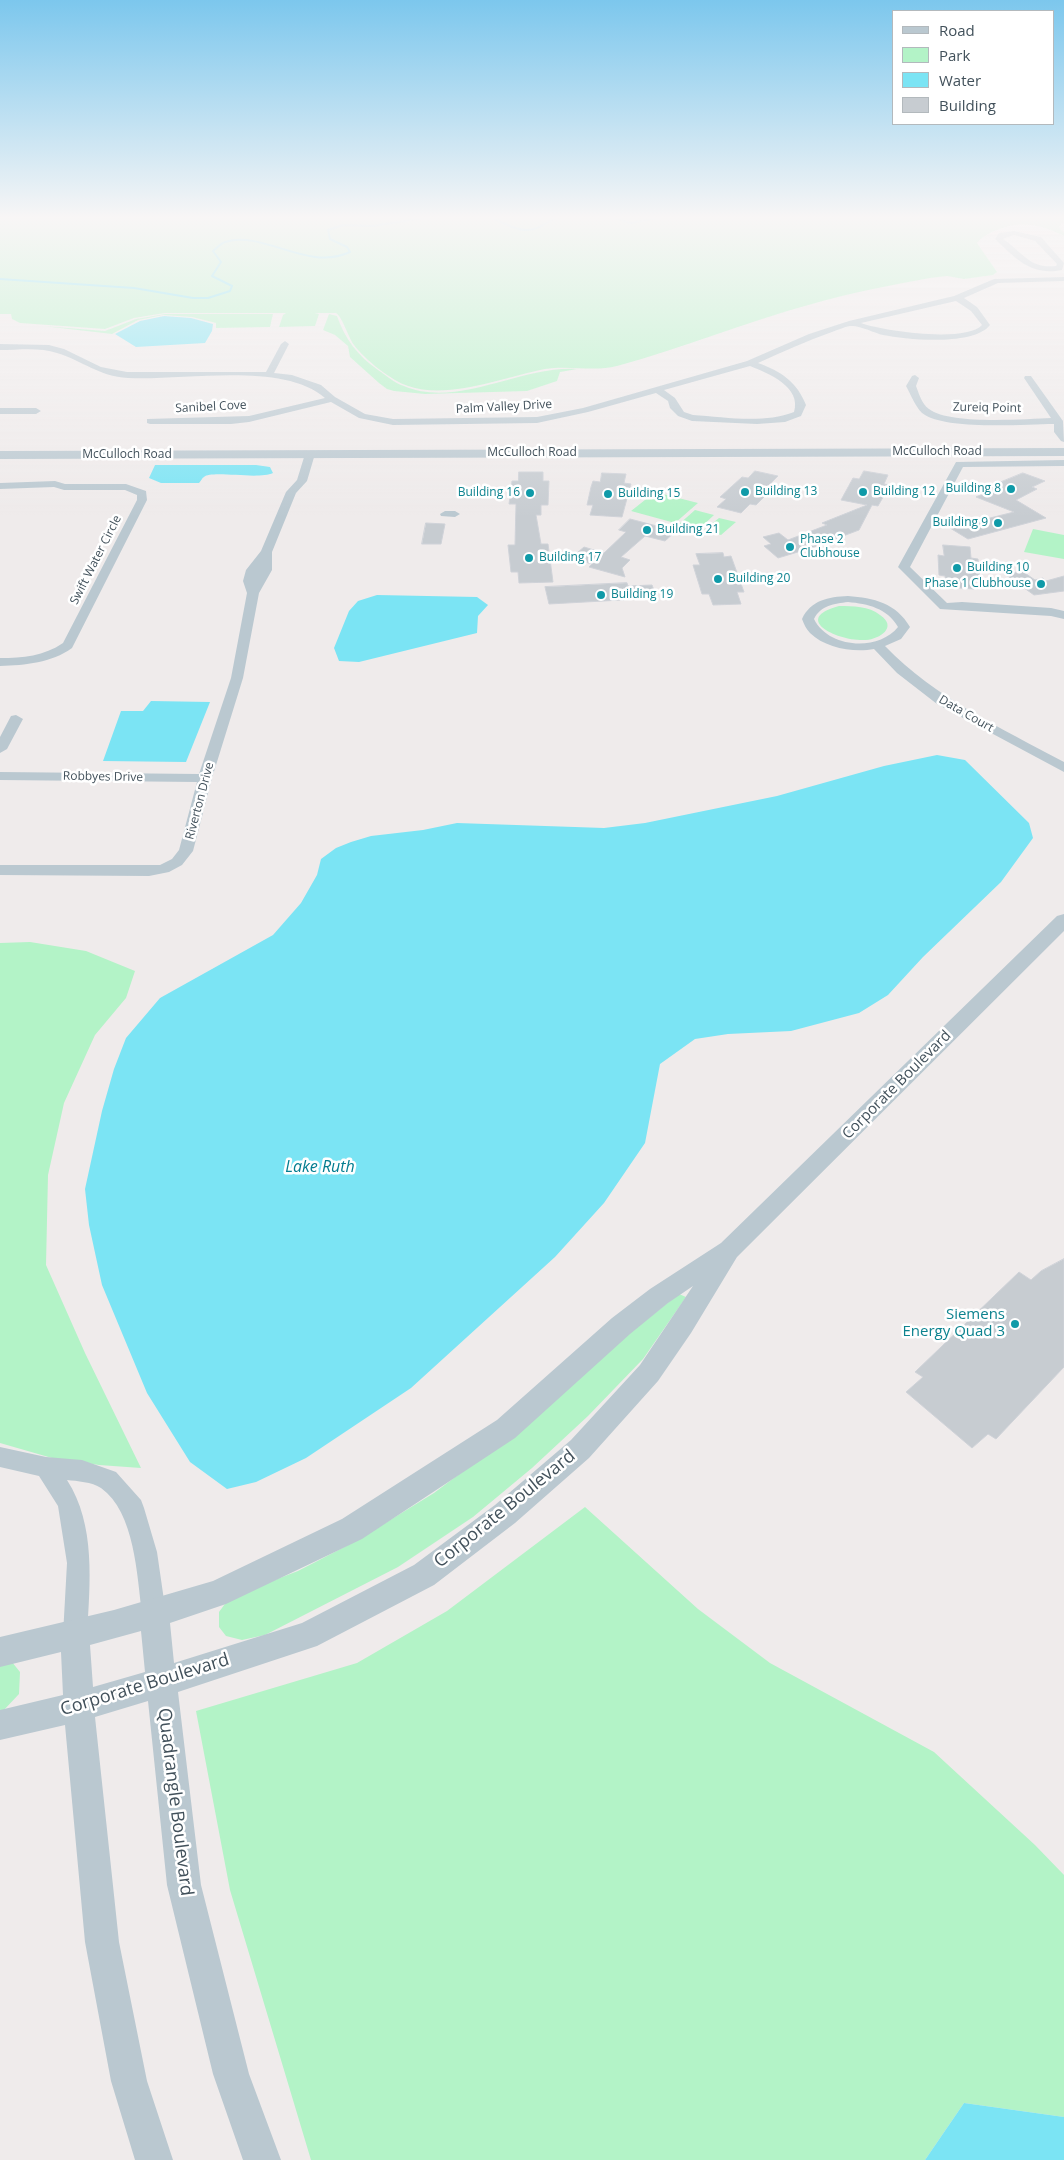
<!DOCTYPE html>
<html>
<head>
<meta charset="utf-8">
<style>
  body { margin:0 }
  #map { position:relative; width:1064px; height:2160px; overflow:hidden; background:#efebeb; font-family:"Open Sans",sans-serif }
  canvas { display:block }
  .legend { position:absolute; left:892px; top:10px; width:162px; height:115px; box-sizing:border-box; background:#fff; border:1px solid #b3b9bd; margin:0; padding:6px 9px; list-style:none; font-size:15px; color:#42515b }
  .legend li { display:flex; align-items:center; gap:10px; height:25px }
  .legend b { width:25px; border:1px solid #b3b9bd }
</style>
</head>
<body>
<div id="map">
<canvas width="1064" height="2160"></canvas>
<ul class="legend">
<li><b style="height:6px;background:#bac8d0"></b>Road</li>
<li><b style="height:14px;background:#b3f3c7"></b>Park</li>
<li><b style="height:14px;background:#7be4f4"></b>Water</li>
<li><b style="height:14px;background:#c7ccd1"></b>Building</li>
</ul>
</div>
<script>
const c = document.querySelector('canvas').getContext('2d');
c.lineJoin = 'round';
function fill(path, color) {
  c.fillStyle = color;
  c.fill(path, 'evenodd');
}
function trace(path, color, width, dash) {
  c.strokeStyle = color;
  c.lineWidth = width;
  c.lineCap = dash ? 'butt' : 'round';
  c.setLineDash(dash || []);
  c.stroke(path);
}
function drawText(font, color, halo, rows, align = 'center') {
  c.font = font + ' "Open Sans",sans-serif';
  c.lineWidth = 5;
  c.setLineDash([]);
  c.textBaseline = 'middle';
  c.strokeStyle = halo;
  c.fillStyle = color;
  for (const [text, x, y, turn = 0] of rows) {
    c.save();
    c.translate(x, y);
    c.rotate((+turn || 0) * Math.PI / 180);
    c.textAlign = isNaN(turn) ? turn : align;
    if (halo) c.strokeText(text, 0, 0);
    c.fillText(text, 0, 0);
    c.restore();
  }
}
const green = new Path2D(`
  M 0,216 L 1064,216 L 1064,220 L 1059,227 L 1064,233 L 1064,236 C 1040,223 1017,220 992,232 C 986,235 981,238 977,243 L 997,272 L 993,275 L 964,279 L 947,276 L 930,278 C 891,285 850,293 812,304 C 746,322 683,348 617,366 C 594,372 569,365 545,369 C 504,377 449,400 408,386 C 392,381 364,359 354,345 C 348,337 343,318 336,313 L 165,313 L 134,318 L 105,329 L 20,323 L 12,319 L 11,314 L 0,314 Z
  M 286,313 L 315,313 L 319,314 L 315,326 L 279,327 L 283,315 Z
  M 165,314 L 273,314 L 270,327 L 216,328 L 216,323 L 192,317 L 163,315 L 138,320 L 112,334 L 43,326 L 105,331 L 136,319 Z
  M 329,314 L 337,316 C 345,339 358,356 378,370 C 386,375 394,383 404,386 C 457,409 522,365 577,369 L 560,372 L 557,381 L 527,391 L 425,394 L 394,391 L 387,389 L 379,383 L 350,357 L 348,346 L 335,335 L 323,330 Z
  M 655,492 L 698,503 L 675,523 L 631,511 Z
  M 695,510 L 714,515 L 698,530 L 678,525 Z
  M 719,518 L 736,522 L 721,535 L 704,530 Z
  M 1033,529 L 1064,535 L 1064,559 L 1024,552 Z
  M 839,606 C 853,606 869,606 880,615 C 898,627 880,639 866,640 C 839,642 790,619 839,606 Z
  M 30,942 L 86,951 L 135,971 L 126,998 L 95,1035 L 64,1103 L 48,1175 L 46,1265 L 85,1353 L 141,1468 L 99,1465 L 52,1458 L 0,1443 L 0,943 Z
  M 679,1294 L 686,1297 L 643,1359 L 588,1416 L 532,1468 L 473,1517 L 398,1567 L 265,1635 L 242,1640 L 226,1636 L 219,1627 L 219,1612 L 230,1597 L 298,1571 L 356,1541 L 434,1493 L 499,1444 L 614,1345 Z
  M 585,1507 L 698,1609 L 770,1663 L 934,1752 L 1035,1845 L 1064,1875 L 1064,2117 L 964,2103 L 925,2160 L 311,2160 L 230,1890 L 196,1711 L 357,1663 L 447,1611 Z
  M 12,1662 L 20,1672 L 19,1694 L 3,1711 L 0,1712 L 0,1665 Z`);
const water = new Path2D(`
  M 164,316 L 191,318 L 213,324 L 212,331 L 205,343 L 136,347 L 115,334 L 140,321 Z
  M 155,465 L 256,465 L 270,467 L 273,473 C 258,480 212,470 204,477 C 202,478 201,481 199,483 L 161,483 L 149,478 Z
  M 377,595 L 477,597 L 488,605 L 478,616 L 477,633 L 359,662 L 339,661 L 334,648 L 349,611 L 358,601 Z
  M 151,701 L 210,702 L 186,762 L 103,761 L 121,711 L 143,711 Z
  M 937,755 L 965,760 L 1029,823 L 1033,838 L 1001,882 L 923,957 L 888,995 L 859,1013 L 791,1031 L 728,1034 L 695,1039 L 660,1064 L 645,1143 L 604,1203 L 555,1257 L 411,1388 L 306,1458 L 256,1482 L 227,1489 L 190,1462 L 147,1393 L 102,1285 L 89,1225 L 85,1189 L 102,1111 L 114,1069 L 126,1038 L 160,998 L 273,935 L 301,903 L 317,875 L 321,859 L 336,848 L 351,842 L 371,836 L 423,830 L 457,823 L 604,828 L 645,823 L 777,796 L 884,766 Z
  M 964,2103 L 1064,2117 L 1064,2160 L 925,2160 Z`);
const stream = new Path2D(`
  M 487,216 C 522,230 525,239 558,216
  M 607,216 L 631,223 L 667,216
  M 799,216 L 833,216
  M 0,279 L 134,288 L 193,298 L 208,298 L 230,291 L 232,286 L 212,276 L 221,262 L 213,251 C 217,248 221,243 225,242 C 264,230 307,272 350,252 L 347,247 L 330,239 L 328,230 L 343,225 L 372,226 L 437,216`);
const building = new Path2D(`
  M 755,471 L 778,476 L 770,484 L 776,485 L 756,505 L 750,504 L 741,513 L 717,507 L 726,499 L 720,497 L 742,477 L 748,478 Z
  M 864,471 L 888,475 L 884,484 L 890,485 L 878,506 L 872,505 L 859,530 L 811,548 L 778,558 L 764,546 L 771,544 L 763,537 L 779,533 L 788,540 L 827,525 L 822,523 L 867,505 L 841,500 L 853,478 L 859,479 Z
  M 519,472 L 543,472 L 543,481 L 549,481 L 548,505 L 541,505 L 541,515 L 536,515 L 541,544 L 548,544 L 553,582 L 519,583 L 518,572 L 511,572 L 508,545 L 515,545 L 516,504 L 509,504 L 512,481 L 518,481 Z
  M 602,473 L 626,474 L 624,483 L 631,484 L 622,517 L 590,515 L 593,505 L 587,505 L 591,487 L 593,481 L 600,482 Z
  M 1023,473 L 1045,481 L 1032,487 L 1037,489 L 1016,500 L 1046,518 L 968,539 L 950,528 L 1014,512 L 976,497 L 989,491 L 984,489 Z
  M 630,519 L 676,531 L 665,541 L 645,536 L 621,557 L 630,560 L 622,568 L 625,577 L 589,567 L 592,564 L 571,558 L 584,547 L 604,553 L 626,532 L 619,530 Z
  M 426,523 L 445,524 L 441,544 L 422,544 Z
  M 943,545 L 970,547 L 971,558 L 978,559 L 980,579 L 973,578 L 974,589 L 946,587 L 945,576 L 939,575 L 938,555 L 944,556 Z
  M 723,553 L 724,557 L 731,556 L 744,592 L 737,592 L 741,604 L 713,605 L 709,594 L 702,594 L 693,565 L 700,565 L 696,554 Z
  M 1022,571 L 1035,580 L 1043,578 L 1046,581 L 1064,576 L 1064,591 L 1034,595 L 1006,575 Z
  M 627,583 L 628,586 L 652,585 L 657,598 L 549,604 L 545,587 Z
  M 1064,1259 L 1064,1367 L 996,1439 L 988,1434 L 972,1448 L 906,1392 L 923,1377 L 915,1372 L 1019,1272 L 1031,1280 L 1041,1271 Z`);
const minor = new Path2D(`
  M 1014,231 L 1041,237 L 1064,263 L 1062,270 C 1031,276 1016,259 995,239 L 999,233 ZM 1014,235 L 1035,241 L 1057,264 L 1056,266 C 1029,269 1023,252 1003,239 Z
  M 1064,277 L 1064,281 L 998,283 L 964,298 L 977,307 L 990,325 C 974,346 908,340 883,335 C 874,333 860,325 850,326 C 844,327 838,330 832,332 C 807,341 782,352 758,363 C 781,371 797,382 806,405 L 801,416 L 785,422 L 757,424 L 692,421 L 678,416 L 670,408 L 668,401 L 656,393 L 588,412 L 537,423 L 393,425 L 359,418 L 331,402 L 249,422 L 231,424 L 150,424 L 147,423 L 147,419 L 249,416 L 325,398 C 283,361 183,381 128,378 C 98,376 83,361 57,353 C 40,347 18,350 0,350 L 0,344 L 49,345 L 64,349 L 101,367 L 127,372 L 266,372 L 281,344 L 285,341 L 289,344 L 274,373 L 292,375 L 321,385 L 335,397 L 365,414 L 393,419 L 537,417 L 583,408 L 747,361 L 809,334 L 849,321 L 954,296 L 994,279 ZM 956,301 L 971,311 L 982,325 C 965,343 883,331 861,323 ZM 750,366 C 768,373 802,387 794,412 C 763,424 725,417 693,415 L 684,412 L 675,398 L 664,390 Z
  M 915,375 L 919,378 L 916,386 C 919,394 922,404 929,409 C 950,425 1024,419 1051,418 L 1024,378 L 1025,376 L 1031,376 L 1063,421 L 1064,442 L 1061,441 L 1054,432 L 1054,424 C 1024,424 945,431 922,413 C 915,406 911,395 906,386 L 912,376 Z
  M 0,408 L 36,408 L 41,411 L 36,414 L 0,414 Z
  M 310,451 L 315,454 L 307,481 L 296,493 L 272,552 L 272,570 L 259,593 L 243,678 L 212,778 L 193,851 L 182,865 L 169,872 L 149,876 L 0,875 L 0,865 L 160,865 L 172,859 L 179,850 L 197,782 L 0,780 L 0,772 L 199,774 L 231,678 L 247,593 L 243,581 L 246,570 L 261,551 L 286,492 L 297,480 L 305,454 Z
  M 1064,460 L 1064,466 L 963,467 L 910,567 L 947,603 L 962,602 L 1051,608 L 1064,611 L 1064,619 L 1051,616 L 940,609 L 898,567 L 956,462 Z
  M 55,481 L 65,484 L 126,484 L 146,491 L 147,500 L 72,648 C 51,663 26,665 0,666 L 0,658 C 23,658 44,656 63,643 L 137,500 L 137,495 L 125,490 L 64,490 L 54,487 L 0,489 L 0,483 Z
  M 445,511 L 455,511 L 460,514 L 455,517 L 441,516 L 440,514 Z
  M 848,596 C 874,598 896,603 910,627 L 901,639 L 885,646 C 935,698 1001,728 1064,762 L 1064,772 L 937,704 L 897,673 L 874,649 C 854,653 825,648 810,633 C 806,629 804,624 802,619 C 811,600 828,597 848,596 ZM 848,602 C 868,604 887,608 898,627 C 878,652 828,648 814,619 C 821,605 834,604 848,602 Z
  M 16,715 L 23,719 L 7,749 L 0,753 L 0,737 L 11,716 Z
  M 0,1447 L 46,1457 L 82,1460 L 116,1472 L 141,1500 L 144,1508 L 157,1552 L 166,1614 L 162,1622 L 154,1626 L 146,1622 L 142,1614 C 137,1576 135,1512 101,1488 C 92,1482 77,1481 67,1480 C 96,1525 90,1583 87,1635 L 84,1644 L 75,1647 L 66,1644 L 63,1635 L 67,1563 L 58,1506 L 39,1476 L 0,1467 Z`);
const tertiary = new Path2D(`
  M 1064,448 L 1064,456 L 0,459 L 0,451 Z
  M 1064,914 L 1064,931 L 737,1257 L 691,1333 L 658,1381 L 589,1458 L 515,1523 L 434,1585 L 317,1646 L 178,1692 L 201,1885 L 249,2074 L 281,2160 L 243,2160 L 213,2074 L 167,1885 L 148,1701 L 95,1717 L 119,1942 L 147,2081 L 173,2160 L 135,2160 L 111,2081 L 85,1942 L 65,1725 L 0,1740 L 0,1710 L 63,1695 L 61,1652 L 0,1667 L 0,1637 L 114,1610 L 213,1581 L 342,1519 L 497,1420 L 612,1318 L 650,1289 L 721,1243 L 1057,916 ZM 693,1286 L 640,1365 L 571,1440 L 495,1505 L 414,1565 L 302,1623 L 174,1663 L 170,1623 L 226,1604 L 362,1539 L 515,1438 L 630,1334 L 668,1303 ZM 141,1631 L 145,1672 L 93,1687 L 90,1645 Z`);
const markers = [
  [1011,489,5,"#0f9aa8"],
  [745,492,5,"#0f9aa8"],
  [863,492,5,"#0f9aa8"],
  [530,493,5,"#0f9aa8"],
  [608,494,5,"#0f9aa8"],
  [998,523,5,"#0f9aa8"],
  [647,530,5,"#0f9aa8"],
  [790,547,5,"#0f9aa8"],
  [529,558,5,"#0f9aa8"],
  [957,568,5,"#0f9aa8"],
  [718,579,5,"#0f9aa8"],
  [1041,584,5,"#0f9aa8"],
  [601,595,5,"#0f9aa8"],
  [1015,1324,5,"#0f9aa8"]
];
const farStreetnames = [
  ["Sanibel Cove",211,407,-3],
  ["Palm Valley Drive",504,407,-3],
  ["Zureiq Point",987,408,1],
  ["McCulloch Road",937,452],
  ["McCulloch Road",532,453],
  ["McCulloch Road",127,455],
  ["Swift Water Circle",96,560,-63],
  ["Data Court",966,714,30],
  ["Robbyes Drive",103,777,1],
  ["Riverton Drive",200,801,-75]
];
const farCulturenames = [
  ["Building 8",1001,489,"right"],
  ["Building 13",755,492],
  ["Building 12",873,492],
  ["Building 16",520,493,"right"],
  ["Building 15",618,494],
  ["Building 9",988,523,"right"],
  ["Building 21",657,530],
  ["Phase 2",800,540],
  ["Clubhouse",800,554],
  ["Building 17",539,558],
  ["Building 10",967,568],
  ["Building 20",728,579],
  ["Phase 1 Clubhouse",1031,584,"right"],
  ["Building 19",611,595]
];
const streetNames = [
  ["Corporate Boulevard",897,1085,-45]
];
const cultureNames = [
  ["Siemens",1005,1315],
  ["Energy Quad 3",1005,1332]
];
const waterNames = [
  ["Lake Ruth",320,1167]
];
const nearStreetnames = [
  ["Corporate Boulevard",505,1509,-39],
  ["Corporate Boulevard",145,1685,-17],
  ["Quadrangle Boulevard",175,1802,83]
];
fill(green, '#b3f3c7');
fill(water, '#7be4f4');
trace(stream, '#7be4f4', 2);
fill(building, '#c7ccd1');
trace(building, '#cfd2d8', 1);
fill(minor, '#bac8d0');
fill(tertiary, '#bac8d0');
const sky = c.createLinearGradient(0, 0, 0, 518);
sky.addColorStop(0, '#7cc7ed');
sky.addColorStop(0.42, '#f8f6f6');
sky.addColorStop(1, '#f8f6f600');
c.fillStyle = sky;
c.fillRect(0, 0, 1064, 518);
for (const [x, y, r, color] of markers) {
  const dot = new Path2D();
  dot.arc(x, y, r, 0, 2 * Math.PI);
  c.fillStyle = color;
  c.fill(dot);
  trace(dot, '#fff', 2);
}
drawText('12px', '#42515b', '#fff', farStreetnames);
drawText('12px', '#0d838f', '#fff', farCulturenames, 'left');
drawText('15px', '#42515b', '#fff', streetNames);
drawText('15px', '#0d838f', '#fff', cultureNames, 'right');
drawText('italic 16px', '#037d90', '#fff', waterNames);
drawText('18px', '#42515b', '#fff', nearStreetnames);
</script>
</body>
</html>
